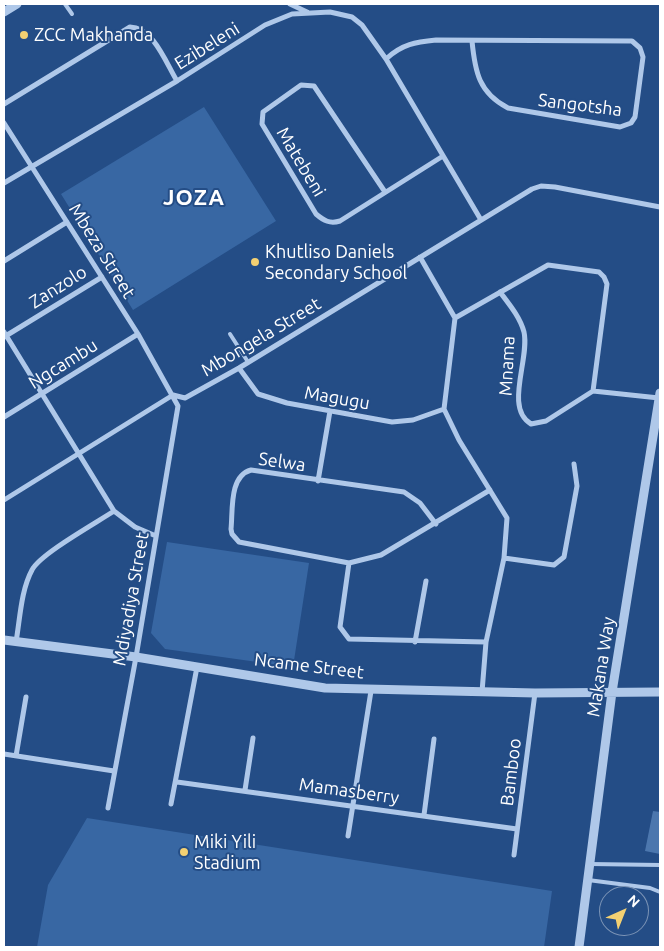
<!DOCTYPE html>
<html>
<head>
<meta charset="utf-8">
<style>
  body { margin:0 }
  #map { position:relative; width:664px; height:951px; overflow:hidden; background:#244d86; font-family:Ubuntu,sans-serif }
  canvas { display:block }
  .frame { position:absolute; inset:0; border:5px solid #fff; pointer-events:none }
  .north { position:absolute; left:599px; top:886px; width:50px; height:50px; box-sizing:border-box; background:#244d86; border:1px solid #7c94b6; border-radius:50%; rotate:44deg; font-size:14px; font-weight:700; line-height:20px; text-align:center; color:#fff }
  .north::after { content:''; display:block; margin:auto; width:18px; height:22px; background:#f3d072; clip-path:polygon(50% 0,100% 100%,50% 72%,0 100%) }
</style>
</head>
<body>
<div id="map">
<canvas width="664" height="951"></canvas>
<div class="frame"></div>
<div class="north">N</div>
</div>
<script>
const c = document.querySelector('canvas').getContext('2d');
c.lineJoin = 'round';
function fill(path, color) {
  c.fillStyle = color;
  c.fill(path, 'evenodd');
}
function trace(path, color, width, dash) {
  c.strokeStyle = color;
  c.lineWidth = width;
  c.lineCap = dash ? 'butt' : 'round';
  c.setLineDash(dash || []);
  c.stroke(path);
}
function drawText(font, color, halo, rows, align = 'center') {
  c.font = font + ' Ubuntu,sans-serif';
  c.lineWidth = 4;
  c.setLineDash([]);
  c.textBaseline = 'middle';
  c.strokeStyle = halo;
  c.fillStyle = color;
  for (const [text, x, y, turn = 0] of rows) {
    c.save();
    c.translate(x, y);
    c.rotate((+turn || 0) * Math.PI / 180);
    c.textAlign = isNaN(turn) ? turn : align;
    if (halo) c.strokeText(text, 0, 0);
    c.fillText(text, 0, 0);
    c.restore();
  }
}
const green = new Path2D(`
  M 204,107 L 276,221 L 133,310 L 61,194 Z
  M 167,542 L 309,563 L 293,667 L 165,649 L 151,633 Z
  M 87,818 L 552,891 L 544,947 L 37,947 L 48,885 Z`);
const building = new Path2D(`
  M 653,811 L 660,812 L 660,854 L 645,851 Z`);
const service = new Path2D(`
  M 65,4 L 72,14
  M 230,334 L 248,362
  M 590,864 L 660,865
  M 588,880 L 650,888 L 660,892`);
const minor = new Path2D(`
  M 290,4 L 307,12
  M 386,59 C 402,44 416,42 436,40 L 632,41 L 640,48 L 643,57 L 635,117 L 631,123 L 620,127 L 508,108 C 479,93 475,72 472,41
  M 4,104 L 130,27 C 153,27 166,63 177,81
  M 4,123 L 138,334 L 178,406 L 136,657 L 108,808
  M 4,183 L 177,81 L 265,25 L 292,14 L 330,12 L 352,17 L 362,25 L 386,59 L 481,220
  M 385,192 L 314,86 L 301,85 L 263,112 L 262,124 L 316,214 C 324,221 330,224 340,221 L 443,156
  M 420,257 L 455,318 L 444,409 L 459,440 L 507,518 L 504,558 L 486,642 L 482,692
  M 4,261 L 67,222
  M 500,292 C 509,304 520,317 524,332 C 530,359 504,408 531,424 L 546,421 L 593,391 L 659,398
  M 455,318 L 548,265 L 599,272 L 604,277 L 607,284 L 593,391
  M 4,332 L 114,511 L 135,527 L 156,536
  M 4,337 L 102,277
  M 239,368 L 258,394 L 287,403 L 392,422 L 413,420 L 444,409
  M 173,395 L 185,398 L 239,368 L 532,189 L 541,186 L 555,187 L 660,207
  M 4,417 L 138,334
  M 318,481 L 330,411
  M 4,500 L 173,395
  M 436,524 L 420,503 L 404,492 L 251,470 C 229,476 233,510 231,529 L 232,534 L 239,542 L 349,563 L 381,555 L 490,490
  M 504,558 L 554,565 L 564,557 L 577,486 L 574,464
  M 349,563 L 340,627 L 349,639 L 486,642
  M 16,642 C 20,619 21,590 32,570 C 40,554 96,523 114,511
  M 415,642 L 426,581
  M 4,754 L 114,771
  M 16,756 L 26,697
  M 177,782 L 517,829
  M 245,790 L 253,738
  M 171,804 L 197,667
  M 424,815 L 434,739
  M 348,836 L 371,691
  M 514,855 L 535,693`);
const tertiary = new Path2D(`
  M 4,12 L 17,4
  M 4,640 L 136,657 L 325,688 L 535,693 L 660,692
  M 579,947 L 612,692 L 660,393`);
const markers = [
  [24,35,5,"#f3d072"],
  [255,262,5,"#f3d072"],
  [184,852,5,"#f3d072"]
];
const poiNames = [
  ["ZCC Makhanda",34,35],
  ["Khutliso Daniels",265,252],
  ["Secondary School",265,273],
  ["Miki Yili",194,842],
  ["Stadium",194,863]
];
const streetNames = [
  ["Ezibeleni",207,46,-32],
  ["Sangotsha",580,105,7],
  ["Matebeni",301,162,59],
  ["Mbeza Street",102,251,58],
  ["Zanzolo",58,287,-32],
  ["Mbongela Street",261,337,-31],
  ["Ngcambu",63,364,-32],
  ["Mnama",507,366,-87],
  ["Magugu",337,398,10],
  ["Selwa",282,462,8],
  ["Mdiyadiya Street",131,599,-80],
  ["Ncame Street",309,666,7],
  ["Makana Way",601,667,-81],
  ["Bamboo",511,772,-83],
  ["Mamasberry",349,791,8]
];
const districtNames = [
  ["JOZA",194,198]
];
fill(green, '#3867a3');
fill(building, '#4c77ae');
trace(service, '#afc8e9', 4);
trace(minor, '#afc8e9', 5);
trace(tertiary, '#afc8e9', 9);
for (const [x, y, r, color] of markers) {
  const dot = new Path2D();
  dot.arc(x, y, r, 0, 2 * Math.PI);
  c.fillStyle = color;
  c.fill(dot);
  trace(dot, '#244d86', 2);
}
drawText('18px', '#fff', '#244d86', poiNames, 'left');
drawText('18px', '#fff', '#244d86', streetNames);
c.letterSpacing = '1px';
drawText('bold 22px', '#fff', '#244d86', districtNames);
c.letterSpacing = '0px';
</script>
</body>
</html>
